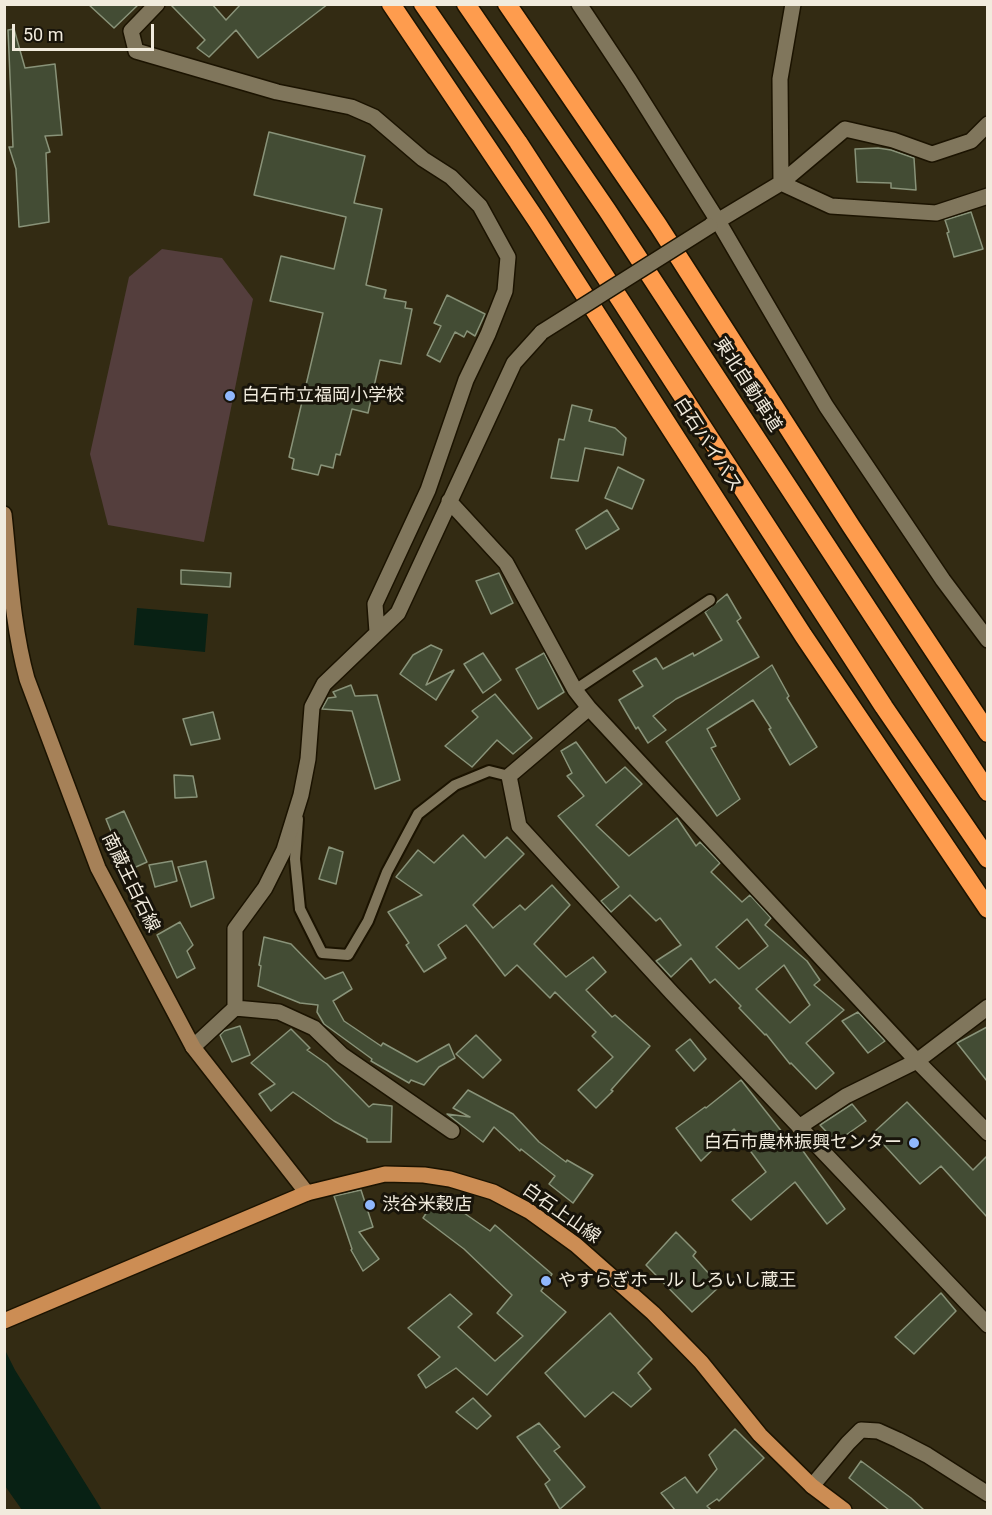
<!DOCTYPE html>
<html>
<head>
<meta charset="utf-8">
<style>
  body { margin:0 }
  #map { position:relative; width:992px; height:1515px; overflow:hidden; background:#332b13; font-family:Roboto,sans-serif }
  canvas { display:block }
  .frame { position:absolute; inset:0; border:6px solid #f1ebdd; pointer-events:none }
  .scale { position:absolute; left:12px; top:24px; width:142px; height:27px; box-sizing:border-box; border:3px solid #f1ebdd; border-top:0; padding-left:8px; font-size:18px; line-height:21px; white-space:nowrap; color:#f1ebdd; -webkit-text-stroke:4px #18140a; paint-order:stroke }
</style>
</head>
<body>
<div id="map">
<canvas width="992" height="1515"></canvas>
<div class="frame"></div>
<div class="scale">50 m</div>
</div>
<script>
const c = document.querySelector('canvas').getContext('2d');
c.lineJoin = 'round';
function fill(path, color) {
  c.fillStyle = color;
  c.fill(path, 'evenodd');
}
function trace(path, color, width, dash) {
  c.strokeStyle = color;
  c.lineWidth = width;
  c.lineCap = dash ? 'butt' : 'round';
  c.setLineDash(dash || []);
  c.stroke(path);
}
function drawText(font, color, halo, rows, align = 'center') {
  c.font = font + ' Roboto,"Noto Sans JP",sans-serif';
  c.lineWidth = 6;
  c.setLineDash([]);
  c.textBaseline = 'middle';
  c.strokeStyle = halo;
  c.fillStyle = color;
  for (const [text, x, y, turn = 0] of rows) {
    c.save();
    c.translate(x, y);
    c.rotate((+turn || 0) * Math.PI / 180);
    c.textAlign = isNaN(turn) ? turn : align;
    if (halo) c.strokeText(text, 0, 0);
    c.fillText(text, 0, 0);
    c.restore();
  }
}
const green = new Path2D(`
  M 162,249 L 222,258 L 253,299 L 204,542 L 108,525 L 90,454 L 129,277 Z`);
const water = new Path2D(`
  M 137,608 L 208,614 L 205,652 L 134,645 Z
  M 5,1350 L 15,1370 L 102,1510 L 22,1510 L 5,1486 Z`);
const building = new Path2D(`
  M 88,4 L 139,4 L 114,28 Z
  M 170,4 L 212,4 L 226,20 L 241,4 L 328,4 L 258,58 L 236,30 L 209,57 L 197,48 L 205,40 Z
  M 14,29 L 25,68 L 55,64 L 62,135 L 45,136 L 50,152 L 46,153 L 49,222 L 19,227 L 16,169 L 9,147 L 13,147 L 8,30 Z
  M 269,132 L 365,156 L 354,203 L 382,209 L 366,285 L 386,290 L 384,298 L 406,302 L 405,308 L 412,309 L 401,364 L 380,360 L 368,413 L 352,409 L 340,455 L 336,454 L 333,468 L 321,465 L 318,475 L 292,469 L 294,459 L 289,457 L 323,313 L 270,301 L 281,256 L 334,269 L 346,217 L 254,195 Z
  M 878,148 L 891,150 L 914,158 L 916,190 L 891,188 L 891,183 L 857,182 L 855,149 Z
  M 971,212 L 983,249 L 954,257 L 947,233 L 949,232 L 945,220 Z
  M 447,295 L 485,314 L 475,336 L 467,331 L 464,337 L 455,332 L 440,362 L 427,355 L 441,326 L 434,323 Z
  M 572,405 L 592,410 L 589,421 L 615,428 L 626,438 L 623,455 L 585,448 L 578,481 L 551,478 L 559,439 L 564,440 Z
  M 618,467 L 644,480 L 632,509 L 605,498 Z
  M 607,510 L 619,529 L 586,549 L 576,530 Z
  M 181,570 L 231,573 L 230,587 L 181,584 Z
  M 499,573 L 513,603 L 491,614 L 476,581 Z
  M 727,594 L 741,618 L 737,621 L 759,657 L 676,699 L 653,716 L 666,730 L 648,743 L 638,727 L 636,729 L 619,700 L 643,686 L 633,671 L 656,658 L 663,669 L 693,653 L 694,656 L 722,640 L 705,612 Z
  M 431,645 L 442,650 L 426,685 L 454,670 L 436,700 L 400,674 L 413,655 Z
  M 483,653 L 501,680 L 483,693 L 464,664 Z
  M 544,653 L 564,692 L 538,709 L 516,669 Z
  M 772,665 L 789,696 L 787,698 L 817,747 L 790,765 L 769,729 L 771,728 L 753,700 L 707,729 L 716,746 L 711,748 L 740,799 L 717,816 L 666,742 Z
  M 351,685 L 355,696 L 377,695 L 400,780 L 375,789 L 352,711 L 322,709 L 328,698 L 336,697 L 333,692 Z
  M 495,694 L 532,738 L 513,754 L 497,740 L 472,767 L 445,746 L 478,717 L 472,711 Z
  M 213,712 L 220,739 L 191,745 L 183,719 Z
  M 576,742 L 606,783 L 625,767 L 642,784 L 596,825 L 629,856 L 677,818 L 696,846 L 700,842 L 720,863 L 711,872 L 742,902 L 750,895 L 771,918 L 765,925 L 807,961 L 820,980 L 814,985 L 844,1010 L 806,1043 L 834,1073 L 816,1089 L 791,1063 L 790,1064 L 766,1034 L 765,1035 L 739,1008 L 741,1006 L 715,979 L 710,983 L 691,958 L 671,977 L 659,964 L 656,961 L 681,945 L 660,918 L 656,921 L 630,895 L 611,912 L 601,901 L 619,887 L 558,816 L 584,796 L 567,776 L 572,773 L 561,751 ZM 747,919 L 768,946 L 739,969 L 716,947 ZM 784,965 L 810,1005 L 790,1023 L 756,989 Z
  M 174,775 L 193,776 L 197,797 L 175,798 Z
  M 124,811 L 147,862 L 127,871 L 106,819 Z
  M 463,835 L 485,858 L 507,837 L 524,854 L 473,905 L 493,928 L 520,905 L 525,910 L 552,885 L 570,905 L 534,944 L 566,977 L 593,957 L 606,972 L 586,990 L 612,1017 L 615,1015 L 650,1046 L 611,1090 L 613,1091 L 596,1108 L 578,1090 L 613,1057 L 592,1036 L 596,1032 L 555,992 L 550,998 L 517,965 L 505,976 L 466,925 L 438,945 L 446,958 L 424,972 L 406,945 L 409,943 L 388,912 L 422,895 L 396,877 L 418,850 L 434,863 Z
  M 329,847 L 343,852 L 336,884 L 319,879 Z
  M 172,861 L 177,881 L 155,887 L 149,865 Z
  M 206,861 L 214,898 L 191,907 L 178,867 Z
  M 180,922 L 193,945 L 187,951 L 195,968 L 177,978 L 157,935 Z
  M 264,937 L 291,944 L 325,979 L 343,972 L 352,989 L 333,1001 L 344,1021 L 381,1046 L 383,1043 L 417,1062 L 449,1044 L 455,1058 L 439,1067 L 424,1085 L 411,1080 L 409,1083 L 371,1061 L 372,1059 L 324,1024 L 317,1012 L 318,1005 L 300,1003 L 258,986 L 261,966 L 259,965 Z
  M 858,1012 L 885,1041 L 868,1053 L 842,1021 Z
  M 240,1026 L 250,1055 L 232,1062 L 220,1035 L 224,1031 Z
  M 987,1027 L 987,1081 L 957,1043 Z
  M 291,1029 L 310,1048 L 307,1050 L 327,1064 L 369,1107 L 373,1104 L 392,1106 L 391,1142 L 367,1142 L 367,1139 L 334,1121 L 293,1092 L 271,1111 L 259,1094 L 275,1084 L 251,1063 Z
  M 476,1035 L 501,1060 L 483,1078 L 456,1054 Z
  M 690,1039 L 706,1059 L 694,1071 L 676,1050 Z
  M 741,1080 L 790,1142 L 793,1139 L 803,1151 L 845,1209 L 827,1224 L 795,1182 L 751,1220 L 732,1200 L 766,1172 L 734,1129 L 701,1161 L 676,1128 L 705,1107 L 706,1108 Z
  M 468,1090 L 513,1114 L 539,1142 L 566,1162 L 567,1160 L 593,1175 L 573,1203 L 549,1184 L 555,1176 L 521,1149 L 520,1151 L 494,1127 L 483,1142 L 447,1114 L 470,1117 L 453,1108 Z
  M 907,1102 L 973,1170 L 987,1156 L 987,1217 L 941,1166 L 920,1184 L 873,1133 Z
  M 852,1104 L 866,1121 L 836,1142 L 820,1125 Z
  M 361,1190 L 373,1227 L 359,1232 L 379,1259 L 363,1271 L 351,1250 L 352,1249 L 334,1196 Z
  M 438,1195 L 490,1231 L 495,1225 L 552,1274 L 541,1291 L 566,1312 L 487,1395 L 456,1368 L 426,1388 L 418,1375 L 440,1357 L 408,1328 L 450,1294 L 472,1314 L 458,1327 L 495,1361 L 523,1336 L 497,1313 L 512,1295 L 464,1249 L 423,1218 Z
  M 676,1232 L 696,1252 L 693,1256 L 720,1286 L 692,1312 L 646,1265 Z
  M 941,1293 L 956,1311 L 914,1354 L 895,1337 Z
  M 610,1313 L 652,1359 L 638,1373 L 651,1389 L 631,1407 L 613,1392 L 585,1417 L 545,1373 Z
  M 473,1398 L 491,1416 L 477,1429 L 456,1412 Z
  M 539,1423 L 560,1447 L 554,1451 L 585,1487 L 560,1509 L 545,1484 L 550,1480 L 517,1437 Z
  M 735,1429 L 764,1458 L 719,1501 L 717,1499 L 707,1506 L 711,1510 L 675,1510 L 661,1493 L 685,1477 L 697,1493 L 717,1469 L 709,1455 Z
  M 861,1461 L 911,1498 L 924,1510 L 889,1510 L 849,1478 Z`);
const lane = new Path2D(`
  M 575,690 L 710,600
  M 298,819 L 295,859 L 300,909 L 322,953 L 348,955 L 368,921 L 387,872 L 418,814 L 455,785 L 489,771 L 509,776`);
const street = new Path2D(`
  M 157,4 L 131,31 L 136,51 L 277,92 L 351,107 L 374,117 L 423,159 L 451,177 L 480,206 L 508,257 L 505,291 L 488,334 L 466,380 L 428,490 L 375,604 L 377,632
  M 579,4 L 630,81 L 718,221 L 826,406 L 943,580 L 988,640
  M 781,183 L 831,206 L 936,213 L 988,196
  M 781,183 L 780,79 L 793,4
  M 711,225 L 781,183 L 845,129 L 893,140 L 932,154 L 971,141 L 988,124
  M 449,501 L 506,563 L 575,690 L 589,708 L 917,1061 L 988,1133
  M 589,708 L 509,776 L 519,826 L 672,993 L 988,1325
  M 235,1008 L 235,929 L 265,888 L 284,850 L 301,795 L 308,759 L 312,707 L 324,684 L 398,613 L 514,363 L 542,332
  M 193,1047 L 235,1008 L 279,1012 L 314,1028 L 342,1055 L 452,1131
  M 799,1127 L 846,1096 L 917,1061 L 988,1007
  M 812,1486 L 848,1443 L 861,1430 L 878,1431 L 898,1440 L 927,1455 L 988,1494`);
const secondary = new Path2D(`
  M 4,514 C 10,569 12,624 27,679 L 98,868 L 193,1047 L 307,1193`);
const primary = new Path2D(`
  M 4,1321 L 307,1193 L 385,1174 L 424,1175 L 450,1179 L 493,1192 L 529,1211 L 576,1245 L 653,1313 L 701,1362 L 760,1435 L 812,1486 L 844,1510`);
const highway = new Path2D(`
  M 391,4 L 537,221 L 803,635 L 988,909
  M 423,4 L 518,142 L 884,707 L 988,859
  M 466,4 L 607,210 L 988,792
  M 507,4 L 658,225 L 851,526 L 988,733`);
const streetBridge = new Path2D(`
  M 542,332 L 710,226`);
const markers = [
  [230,396,6,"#90b8fd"],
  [914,1143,6,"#90b8fd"],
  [370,1205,6,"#90b8fd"],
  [546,1281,6,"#90b8fd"]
];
const streetNames = [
  ["東北自動車道",747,385,57],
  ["白石バイパス",707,445,57],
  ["南蔵王白石線",130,883,64],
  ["白石上山線",561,1214,35]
];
const poiNames = [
  ["白石市立福岡小学校",242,396],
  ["白石市農林振興センター",902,1143,"right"],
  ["渋谷米穀店",382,1205],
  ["やすらぎホール しろいし蔵王",558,1281]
];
fill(green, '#543e3d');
fill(water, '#082114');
fill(building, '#434c34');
trace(building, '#899379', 1.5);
trace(lane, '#1b1300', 14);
trace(street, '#1b1300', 18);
trace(secondary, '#1b1300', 18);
trace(primary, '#1b1300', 18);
trace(highway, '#1b1300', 21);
trace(lane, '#80765c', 10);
trace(street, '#80765c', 15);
trace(secondary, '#a68158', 15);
trace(primary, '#cc8d54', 15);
trace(highway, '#fe9c4e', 18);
trace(streetBridge, '#1b1300', 18, []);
trace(streetBridge, '#80765c', 15);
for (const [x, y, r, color] of markers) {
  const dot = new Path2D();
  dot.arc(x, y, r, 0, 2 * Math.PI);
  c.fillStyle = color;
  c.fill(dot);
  trace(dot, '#18140a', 2);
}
drawText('18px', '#f1ebdd', '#18140a', streetNames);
drawText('18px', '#f1ebdd', '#18140a', poiNames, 'left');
</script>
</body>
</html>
